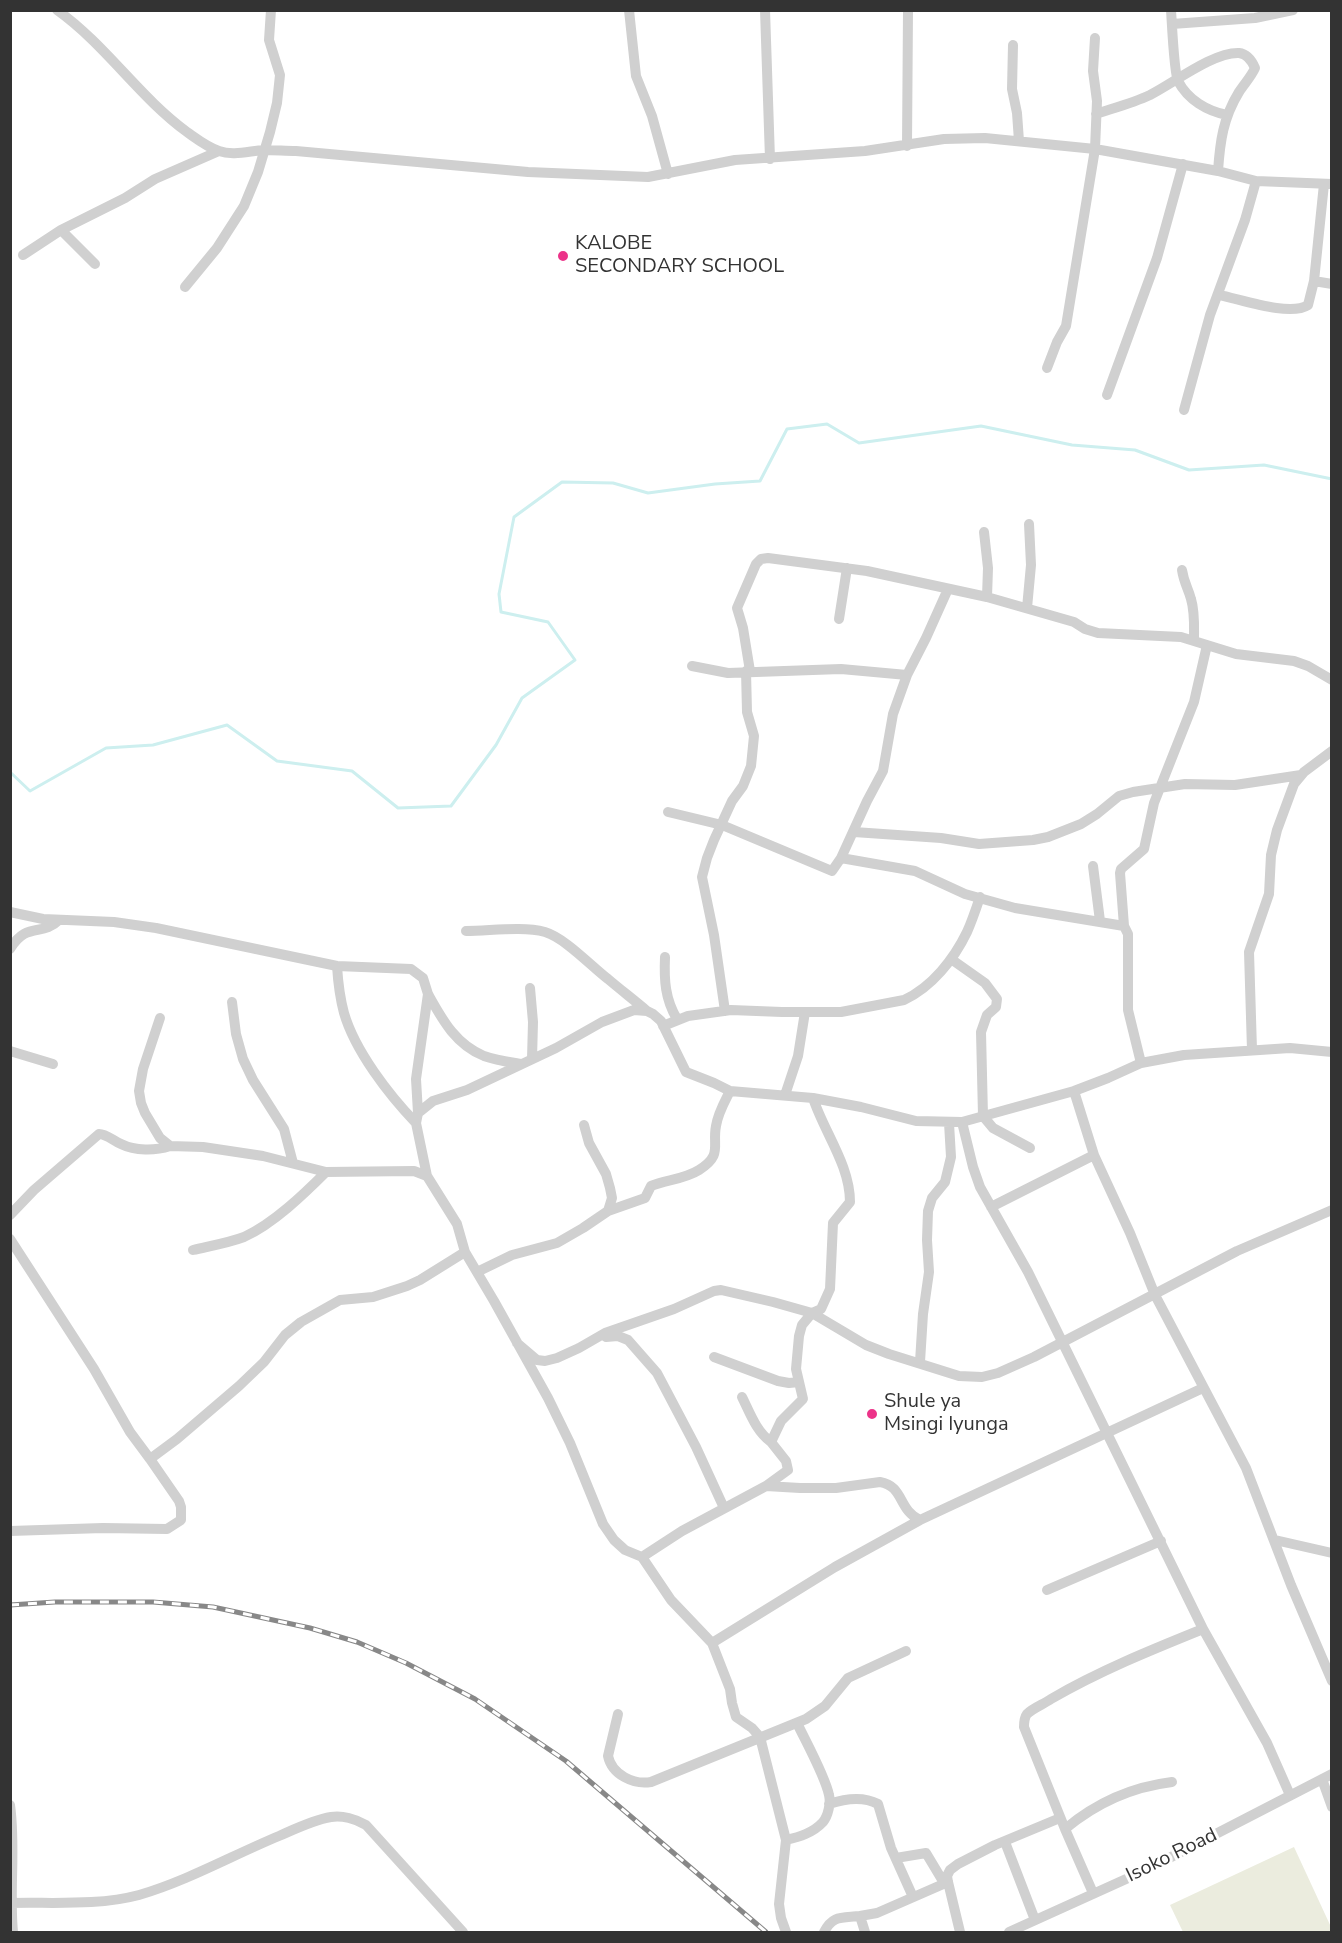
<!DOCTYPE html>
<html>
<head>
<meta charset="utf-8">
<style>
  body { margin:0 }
  #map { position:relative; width:1342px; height:1943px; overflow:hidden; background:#fff; font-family:"Nunito Sans",sans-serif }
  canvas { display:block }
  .frame { position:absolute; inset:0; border:12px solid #333; pointer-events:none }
</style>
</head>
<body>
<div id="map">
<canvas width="1342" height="1943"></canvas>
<div class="frame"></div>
</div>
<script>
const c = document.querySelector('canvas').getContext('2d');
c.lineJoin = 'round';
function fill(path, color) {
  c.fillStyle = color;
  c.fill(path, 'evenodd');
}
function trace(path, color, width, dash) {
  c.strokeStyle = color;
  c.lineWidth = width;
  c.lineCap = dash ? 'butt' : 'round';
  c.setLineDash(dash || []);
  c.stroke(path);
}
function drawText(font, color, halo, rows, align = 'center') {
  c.font = font + ' "Nunito Sans",sans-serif';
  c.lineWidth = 6;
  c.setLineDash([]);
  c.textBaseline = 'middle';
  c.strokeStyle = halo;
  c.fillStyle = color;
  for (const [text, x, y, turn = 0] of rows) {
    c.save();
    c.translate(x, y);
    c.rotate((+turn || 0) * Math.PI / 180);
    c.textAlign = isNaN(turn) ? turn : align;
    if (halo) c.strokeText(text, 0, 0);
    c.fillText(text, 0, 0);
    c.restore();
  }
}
const green = new Path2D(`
  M 1294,1847 L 1331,1927 L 1331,1932 L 1183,1932 L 1170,1905 Z`);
const stream = new Path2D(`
  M 10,772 L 30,791 L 106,748 L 153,745 L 227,725 L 277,761 L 352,771 L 398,808 L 451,806 L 496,745 L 522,698 L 575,660 L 548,622 L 501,612 L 499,594 L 514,517 L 562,482 L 613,483 L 648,493 L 715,484 L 760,481 L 787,429 L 827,424 L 859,443 L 981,426 L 1072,445 L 1135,450 L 1189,470 L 1264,465 L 1332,479`);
const minor = new Path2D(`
  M 57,10 C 106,45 139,97 187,132 C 197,139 207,147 219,151 C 233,156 249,151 264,150 C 275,150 286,151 296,151 L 528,172 L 648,177 L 735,160 L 865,151 L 944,139 L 985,138 L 1095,149 L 1218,171 L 1256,181 L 1332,184
  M 629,10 L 636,76 L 652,116 L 668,174
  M 765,10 L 770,159
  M 1171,10 C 1172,24 1174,72 1178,81 C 1188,100 1207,111 1227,115
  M 1172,24 L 1255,18 L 1293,10
  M 1013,45 L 1012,89 L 1017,113 L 1019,141
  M 1096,114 C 1114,108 1133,103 1150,95 C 1174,83 1213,52 1239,53 C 1248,54 1252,61 1255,68 C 1251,77 1244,84 1239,92 C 1223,118 1220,142 1218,171
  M 907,146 L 908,10
  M 61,230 L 95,264
  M 23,255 L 61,230 L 125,198 L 155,179 L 219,151
  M 1314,281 L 1332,284
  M 185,287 L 217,248 L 244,206 L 258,172 L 270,132 L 277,103 L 280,75 L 269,40 L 271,10
  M 1219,295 C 1240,299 1290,317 1308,305 L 1314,281 L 1324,184
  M 1047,368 L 1057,342 L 1066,326 L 1095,149 L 1097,101 L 1093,71 L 1095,38
  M 1107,395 L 1157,258 L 1183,164
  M 1184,410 L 1210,315 L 1245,220 L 1256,181
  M 984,532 L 988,568 L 987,597
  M 1182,570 C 1184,583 1188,588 1191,599 C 1195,612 1194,626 1194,640
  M 1027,608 L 1031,565 L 1029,524
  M 839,619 L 847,568
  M 692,666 L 728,673 L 841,669 L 907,675
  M 750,671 L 743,628 L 737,608 L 756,564 L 761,559 L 768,558 L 867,571 L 987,597 L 1074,622 L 1085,629 L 1098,633 L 1181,637 L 1236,654 L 1294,661 L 1308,666 L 1332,680
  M 668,812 L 722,825 L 832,871 L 841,858 L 867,801 L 883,771 L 893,714 L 907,675 L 926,638 L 948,589
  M 854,832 L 941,838 L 979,844 L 1033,840 L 1048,837 L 1081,824 L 1097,814 L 1119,796 L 1133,792 L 1185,784 L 1235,785 L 1301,775
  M 841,858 L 915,871 L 965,894 L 1015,908 L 1124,926 L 1128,934 L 1128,1010 L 1141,1063
  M 1093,866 L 1100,921
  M 10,912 L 43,919 L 114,922 L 156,928 L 337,966 L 411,969 L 423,978 L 428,994 L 416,1079 L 418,1113
  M 1124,926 L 1120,873 L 1121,869 L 1144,849 L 1154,803 L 1194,702 L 1207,645
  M 466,931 C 490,931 522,926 545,932 C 565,938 591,966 608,979 C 621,990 634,1000 647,1011
  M 10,949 C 27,921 42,937 59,920
  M 665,957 C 664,980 665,999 677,1019
  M 951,959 L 985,983 L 997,999 L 996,1007 L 987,1015 L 981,1032 L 983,1116 L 993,1128 L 1030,1148
  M 337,966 C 338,982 340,998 344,1013 C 355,1051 389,1095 416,1123
  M 530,988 L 533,1022 L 532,1059
  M 428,994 C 442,1019 455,1044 484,1056 C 495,1060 509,1062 521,1064
  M 232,1002 L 236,1034 L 243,1059 L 253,1080 L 284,1129 L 293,1163
  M 725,1011 L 714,935 L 702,877 L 707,858 L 714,840 L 732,801 L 743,786 L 751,766 L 754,736 L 747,712 L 746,671
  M 160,1018 L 143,1069 L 139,1091 L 141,1103 L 145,1113 L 160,1138 L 170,1146 L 203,1147 L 263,1156 L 326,1172 L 414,1171 L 427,1176
  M 663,1026 L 688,1016 L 731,1010 L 782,1012 L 841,1012 L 904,1000 C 932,987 954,959 967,932 C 972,921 976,909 980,897
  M 1252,1050 L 1249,952 L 1269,894 L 1271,855 L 1277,830 L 1294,784 L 1304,772 L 1332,751
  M 10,1051 L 53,1064
  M 1074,1091 L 1094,1155 L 1130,1233 L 1155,1295 L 1246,1468 L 1291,1585 L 1332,1681
  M 785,1095 L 798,1056 L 805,1012
  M 962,1122 L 973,1167 L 980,1187 L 1028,1272 L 1203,1629 L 1267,1743 L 1290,1795
  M 584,1125 L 589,1143 L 606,1174 L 610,1188 L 612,1198 L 608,1211
  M 991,1207 L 1094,1155
  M 10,1215 L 34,1190 L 99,1134 C 107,1134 113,1141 121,1144 C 135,1151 155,1151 170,1146
  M 10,1239 L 94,1369 L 130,1432 L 150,1459
  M 193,1250 C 210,1246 228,1243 244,1237 C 273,1224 304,1194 326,1172
  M 465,1252 L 494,1301 L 548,1398 L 570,1443 L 603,1524 L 614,1540 L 625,1550 L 642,1557 L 671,1600 L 712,1643 L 730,1689 L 732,1703 L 736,1717 L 752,1728 L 760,1737 L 786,1840 L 779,1904 L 781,1918 L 786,1932
  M 477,1272 L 512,1255 L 557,1243 L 583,1228 L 608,1211 L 645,1198 L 651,1186 C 666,1180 685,1179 699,1170 C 723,1155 712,1146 716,1126 C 718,1113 724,1103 730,1091
  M 606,1337 L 618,1336 L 628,1340 L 657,1373 L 696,1447 L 724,1508
  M 517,1343 L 537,1360 L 545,1361 L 557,1358 L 579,1348 L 605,1333 L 674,1309 L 714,1291 L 721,1290 L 773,1302 L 812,1313 L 866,1345 L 889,1354 L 959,1376 L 982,1377 L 998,1373 L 1034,1357 L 1237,1251 L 1332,1210
  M 714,1357 L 778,1381 L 789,1383 L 799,1382
  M 920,1362 L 923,1314 L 929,1272 L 927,1240 L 928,1211 L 932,1198 L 945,1182 L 951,1157 L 949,1123
  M 742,1397 C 750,1413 756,1431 771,1442
  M 766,1486 L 788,1470 L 786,1461 L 771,1442 L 781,1421 L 803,1399 L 796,1369 L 799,1336 L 802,1325 L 812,1313 L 821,1309 L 830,1289 L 833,1223 L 850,1202 C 850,1165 824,1132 813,1098
  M 10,1531 L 103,1528 L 167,1529 L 181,1520 L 181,1507 L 179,1501 L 150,1459 L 177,1439 L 239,1386 L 264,1362 L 285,1335 L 301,1322 L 340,1300 L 373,1297 L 407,1286 L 420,1280 L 465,1252 L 457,1224 L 427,1176 L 416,1123 L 418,1113 L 433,1101 L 467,1090 L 556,1048 L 602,1022 L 634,1010 L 647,1011 L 653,1014 L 661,1021 L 686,1072 L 714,1083 L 730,1091 L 813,1098 L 861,1107 L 916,1121 L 962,1122 L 1074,1091 L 1108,1078 L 1141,1063 L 1184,1055 L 1290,1048 L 1332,1052
  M 1275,1540 L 1332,1553
  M 642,1557 L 682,1531 L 766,1486 L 800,1488 L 836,1488 L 880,1482 C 904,1486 898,1510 920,1520
  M 1047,1590 L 1161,1541
  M 712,1643 L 835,1567 L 920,1520 L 1203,1388
  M 618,1714 L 608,1756 C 612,1775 634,1785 651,1782 L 806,1719 L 825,1706 L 848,1678 L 906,1651
  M 1322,1779 L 1332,1807
  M 829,1804 C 844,1799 863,1796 878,1804 L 891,1848 L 913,1897
  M 10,1805 C 16,1847 9,1890 13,1932
  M 1065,1829 C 1096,1803 1131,1787 1172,1782
  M 786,1840 C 799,1837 813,1833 823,1822 C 828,1816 831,1803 829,1795 C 825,1776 806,1742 797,1723
  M 1005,1842 L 1035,1920
  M 896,1858 L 926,1853 L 944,1883
  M 1093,1893 L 1065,1829 L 1024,1727 C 1024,1723 1024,1718 1027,1714 C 1033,1708 1044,1704 1051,1699 C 1099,1671 1151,1650 1203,1629
  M 10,1903 C 52,1902 98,1906 139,1895 C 187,1881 233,1855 279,1836 C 295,1829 313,1820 331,1817 C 342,1815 356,1819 366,1825 L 463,1932
  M 860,1916 L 877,1913 L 948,1882
  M 824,1932 C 833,1915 841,1918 860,1916 L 865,1932
  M 960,1932 L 948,1882 L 947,1876 L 950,1870 L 958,1864 L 995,1845 L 1060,1818
  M 1009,1932 L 1146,1870 L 1332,1774`);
const rail = new Path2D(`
  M 10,1605 L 55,1602 L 153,1602 L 213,1607 L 310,1628 L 357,1642 L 406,1663 L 475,1699 L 566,1761 L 766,1932`);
const markers = [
  [563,256,6,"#ec3389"],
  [872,1414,6,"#ec3389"]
];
const poiNames = [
  ["KALOBE",575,244],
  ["SECONDARY SCHOOL",575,267],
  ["Shule ya",884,1402],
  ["Msingi Iyunga",884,1425]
];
const streetNames = [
  ["Isoko Road",1172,1856,-26]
];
fill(green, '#ebecde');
trace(stream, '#cdefef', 3);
trace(minor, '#d0d0d0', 10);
trace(rail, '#888', 5);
trace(rail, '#fff', 3, [9]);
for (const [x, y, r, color] of markers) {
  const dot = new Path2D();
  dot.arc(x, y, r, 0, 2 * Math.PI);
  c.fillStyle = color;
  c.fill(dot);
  trace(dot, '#fff', 2);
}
drawText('20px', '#333', '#fff', poiNames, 'left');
drawText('20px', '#333', '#fff', streetNames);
</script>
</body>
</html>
